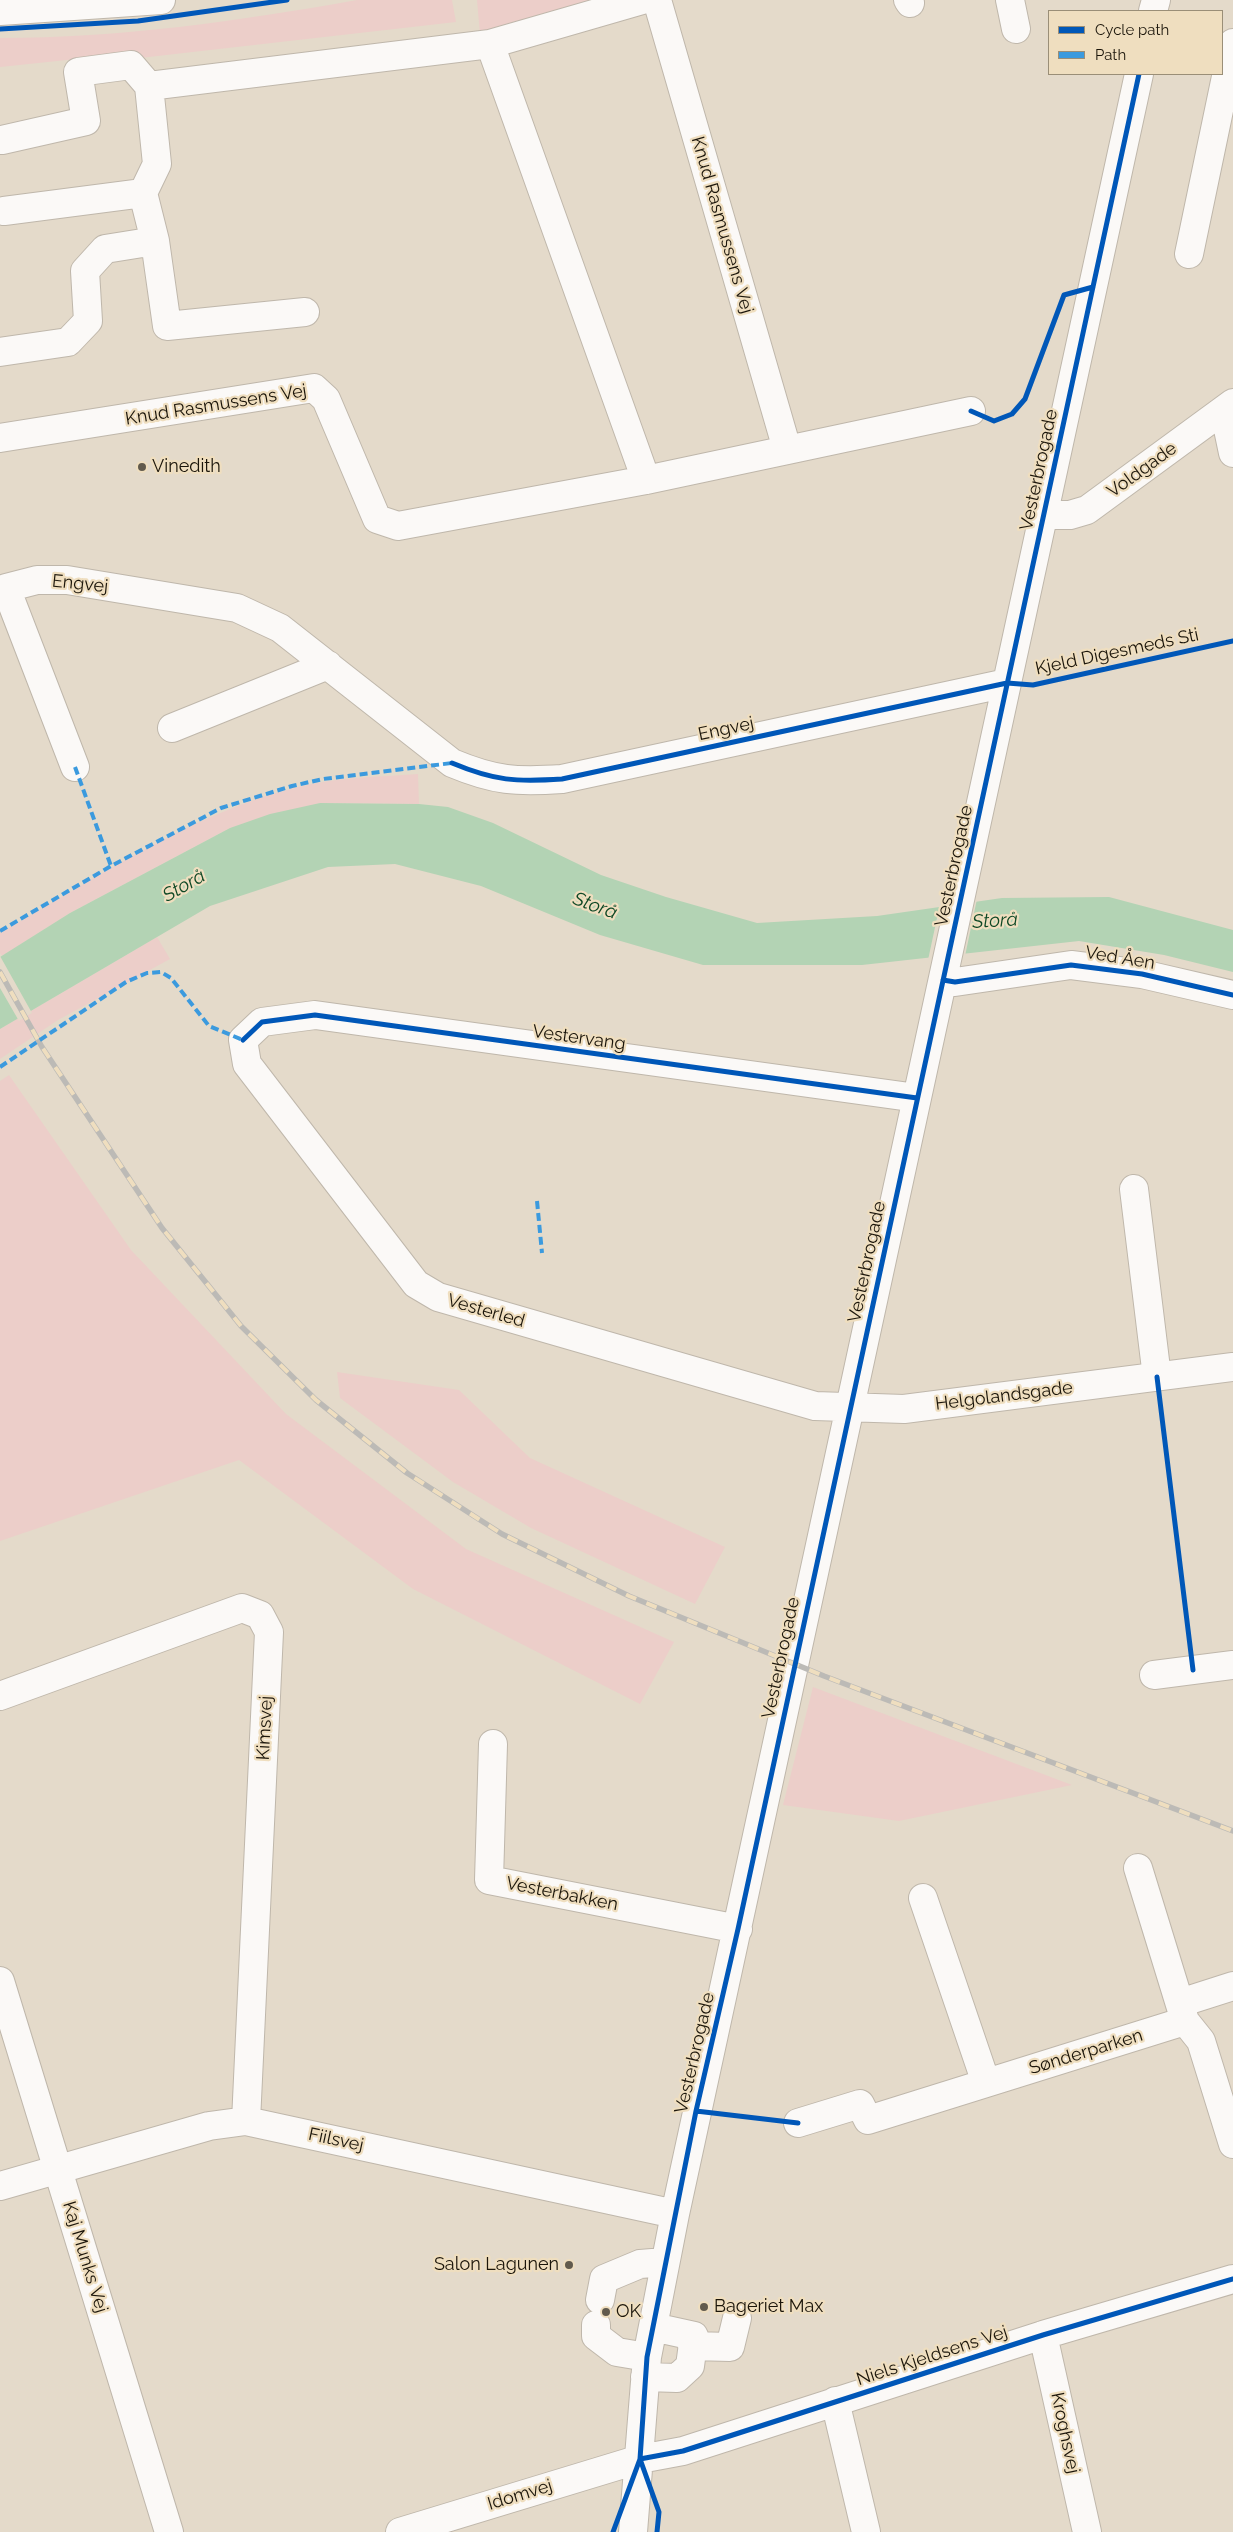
<!DOCTYPE html>
<html>
<head>
<meta charset="utf-8">
<style>
  body { margin:0 }
  #map { position:relative; width:1233px; height:2532px; overflow:hidden; background:#e4daca; font-family:Raleway,sans-serif }
  canvas { display:block }
  .legend { position:absolute; left:1048px; top:10px; width:175px; height:65px; box-sizing:border-box; background:#efdebf; border:1px solid #9a8e77; margin:0; padding:6px 9px; list-style:none; font-size:15px; color:#1b150a }
  .legend li { display:flex; align-items:center; gap:10px; height:25px }
  .legend b { width:25px; border:1px solid #9a8e77 }
</style>
</head>
<body>
<div id="map">
<canvas width="1233" height="2532"></canvas>
<ul class="legend">
<li><b style="height:6px;background:#0057b8"></b>Cycle path</li>
<li><b style="height:6px;background:#3b9ade"></b>Path</li>
</ul>
</div>
<script>
const c = document.querySelector('canvas').getContext('2d');
c.lineJoin = 'round';
function fill(path, color) {
  c.fillStyle = color;
  c.fill(path, 'evenodd');
}
function trace(path, color, width, dash) {
  c.strokeStyle = color;
  c.lineWidth = width;
  c.lineCap = dash ? 'butt' : 'round';
  c.setLineDash(dash || []);
  c.stroke(path);
}
function drawText(font, color, halo, rows, align = 'center') {
  c.font = font + ' Raleway,sans-serif';
  c.lineWidth = 4.5;
  c.setLineDash([]);
  c.textBaseline = 'middle';
  c.strokeStyle = halo;
  c.fillStyle = color;
  for (const [text, x, y, turn = 0] of rows) {
    c.save();
    c.translate(x, y);
    c.rotate((+turn || 0) * Math.PI / 180);
    c.textAlign = isNaN(turn) ? turn : align;
    if (halo) c.strokeText(text, 0, 0);
    c.fillText(text, 0, 0);
    c.restore();
  }
}
const green = new Path2D(`
  M 357,0 L 452,0 L 456,22 L 140,58 L 133,53 L 0,67 L 0,38 C 120,38 239,21 357,0 Z
  M 477,0 L 600,0 L 480,34 Z
  M 418,774 L 419,804 L 320,803 L 230,828 L 70,913 L 2,956 L 0,953 L 0,933 C 93,880 193,812 298,787 C 337,777 378,777 418,774 Z
  M 157,937 L 170,959 L 58,1020 L 0,1059 L 0,1029 Z
  M 9,1075 L 131,1250 L 286,1414 L 466,1549 L 674,1642 L 640,1704 L 413,1589 L 239,1460 L 0,1541 L 0,1081 Z
  M 337,1372 L 459,1390 L 530,1458 L 725,1547 L 695,1604 L 531,1528 L 453,1482 L 340,1398 Z
  M 813,1687 L 1072,1785 L 899,1821 L 783,1805 Z`);
const water = new Path2D(`
  M 320,803 L 419,804 L 448,807 L 493,823 L 601,875 L 666,897 L 757,923 L 877,916 L 1002,898 L 1109,897 L 1233,930 L 1233,972 L 1164,955 L 1079,941 L 862,965 L 703,965 L 600,935 L 481,886 L 395,864 L 328,867 L 210,906 L 0,1029 L 0,957 L 70,913 L 230,828 L 270,814 Z`);
const pier = new Path2D(`
  M 977,899 L 965,956 L 928,960 L 940,904 Z
  M 0,956 L 32,1013 L 19,1021 L 0,988 Z`);
const minor = new Path2D(`
  M 657,0 L 787,449
  M 908,0 L 910,3
  M 1010,0 L 1016,29
  M 0,11 L 161,0
  M 1153,11 L 1156,0
  M 490,44 L 646,480
  M 2,140 L 86,121 L 78,72 L 131,65 L 149,86
  M 4,211 L 143,193
  M 1189,254 L 1233,43
  M 305,312 L 167,326 L 155,241 L 143,193 L 157,164 L 149,86 L 490,44 L 642,0
  M 0,352 L 68,342 L 88,321 L 85,271 L 105,249 L 155,241
  M 1224,410 L 1233,453
  M 0,438 L 314,388 L 326,399 L 377,519 L 398,526 L 646,480 L 971,411
  M 1044,515 L 1070,515 L 1087,510 L 1233,403
  M 172,728 L 328,665
  M 75,767 L 6,588 L 37,580 L 67,580 L 237,608 L 280,628 L 452,763 C 495,781 516,782 562,779 L 1007,683
  M 943,980 L 955,982 L 1071,965 L 1142,974 L 1233,995
  M 917,1098 L 315,1015 L 262,1022 L 243,1040 L 247,1064 L 416,1284 L 438,1297 L 815,1406 L 904,1409 L 1233,1367
  M 1134,1189 L 1157,1377
  M 1154,1675 L 1233,1665
  M 0,1696 L 242,1608 L 260,1615 L 269,1632 L 246,2121
  M 493,1744 L 489,1880 L 738,1929
  M 923,1898 L 986,2083
  M 0,1981 L 169,2532
  M 1180,2003 L 1233,1986
  M 1185,2021 L 1201,2041 L 1233,2144
  M 798,2123 L 860,2104 L 868,2120 L 1185,2021 L 1138,1868
  M 0,2186 L 209,2126 L 246,2121 L 675,2214
  M 600,2300 L 604,2279 L 640,2264 L 665,2262
  M 596,2325 L 596,2336 L 617,2352 L 647,2357
  M 1043,2335 L 1087,2532
  M 692,2346 L 730,2347 L 737,2318
  M 645,2377 L 677,2378 L 690,2366 L 694,2336 L 653,2327
  M 835,2401 L 866,2532
  M 400,2532 L 640,2459 L 683,2451 L 1043,2335 L 1233,2279
  M 633,2532 L 647,2357 L 675,2214 L 1139,74`);
const rail = new Path2D(`
  M 0,972 L 42,1047 L 162,1228 L 241,1326 L 316,1400 L 407,1473 L 502,1534 L 629,1596 L 824,1676 L 1233,1831`);
const quiet = new Path2D(`
  M 75,767 L 111,866
  M 0,931 L 111,866 L 221,808 L 292,786 L 323,779 L 452,763
  M 0,1067 L 126,982 L 147,973 L 161,972 L 171,978 L 209,1026 L 243,1040
  M 537,1201 L 542,1253`);
const cycleway = new Path2D(`
  M 0,29 L 138,21 L 287,0
  M 971,411 L 994,421 L 1012,414 L 1025,399 L 1064,295 L 1093,287
  M 452,763 C 495,781 516,782 562,779 L 1007,683 L 1033,685 L 1233,641
  M 943,980 L 955,982 L 1071,965 L 1142,974 L 1233,995
  M 243,1040 L 262,1022 L 315,1015 L 917,1098
  M 1157,1377 L 1193,1670
  M 696,2111 L 798,2123
  M 640,2459 L 683,2451 L 1043,2335 L 1233,2279
  M 640,2459 L 659,2512 L 657,2532
  M 613,2532 L 640,2459 L 647,2357 L 696,2111 L 738,1929 L 1139,74`);
const markers = [
  [142,467,5,"#615a4d"],
  [569,2265,5,"#615a4d"],
  [704,2307,5,"#615a4d"],
  [606,2312,5,"#615a4d"]
];
const streetNames = [
  ["Knud Rasmussens Vej",722,225,74],
  ["Knud Rasmussens Vej",216,405,-9],
  ["Vesterbrogade",1039,470,-78],
  ["Voldgade",1142,470,-36],
  ["Engvej",80,584,6],
  ["Kjeld Digesmeds Sti",1117,652,-12],
  ["Engvej",726,729,-12],
  ["Vesterbrogade",954,866,-78],
  ["Ved Åen",1120,958,9],
  ["Vestervang",579,1038,8],
  ["Vesterbrogade",867,1262,-78],
  ["Vesterled",486,1311,16],
  ["Helgolandsgade",1004,1396,-7],
  ["Vesterbrogade",781,1658,-78],
  ["Kimsvej",265,1728,-87],
  ["Vesterbakken",562,1894,11],
  ["Sønderparken",1086,2052,-17],
  ["Vesterbrogade",695,2053,-77],
  ["Fiilsvej",336,2140,12],
  ["Kaj Munks Vej",85,2257,73],
  ["Niels Kjeldsens Vej",932,2356,-18],
  ["Kroghsvej",1065,2433,78],
  ["Idomvej",520,2495,-17]
];
const poiNames = [
  ["Vinedith",152,467],
  ["Salon Lagunen",559,2265,"right"],
  ["Bageriet Max",714,2307],
  ["OK",616,2312]
];
const waterNames = [
  ["Storå",184,886,-30],
  ["Storå",595,906,20],
  ["Storå",995,921,-3]
];
fill(green, '#eccec9');
fill(water, '#b3d3b4');
fill(pier, '#e4daca');
trace(minor, '#bfb7ab', 30);
trace(minor, '#fbf9f7', 28);
trace(rail, '#bcbab6', 5.5);
trace(rail, '#efdebf', 4, [11]);
trace(quiet, '#3b9ade', 4, [8, 4]);
trace(cycleway, '#0057b8', 5);
for (const [x, y, r, color] of markers) {
  const dot = new Path2D();
  dot.arc(x, y, r, 0, 2 * Math.PI);
  c.fillStyle = color;
  c.fill(dot);
  trace(dot, '#efdebf', 2);
}
drawText('18px', '#1b150a', '#efdebf', streetNames);
drawText('18px', '#1b150a', '#efdebf', poiNames, 'left');
drawText('italic 19px', '#0e4825', '#efdebf', waterNames);
</script>
</body>
</html>
